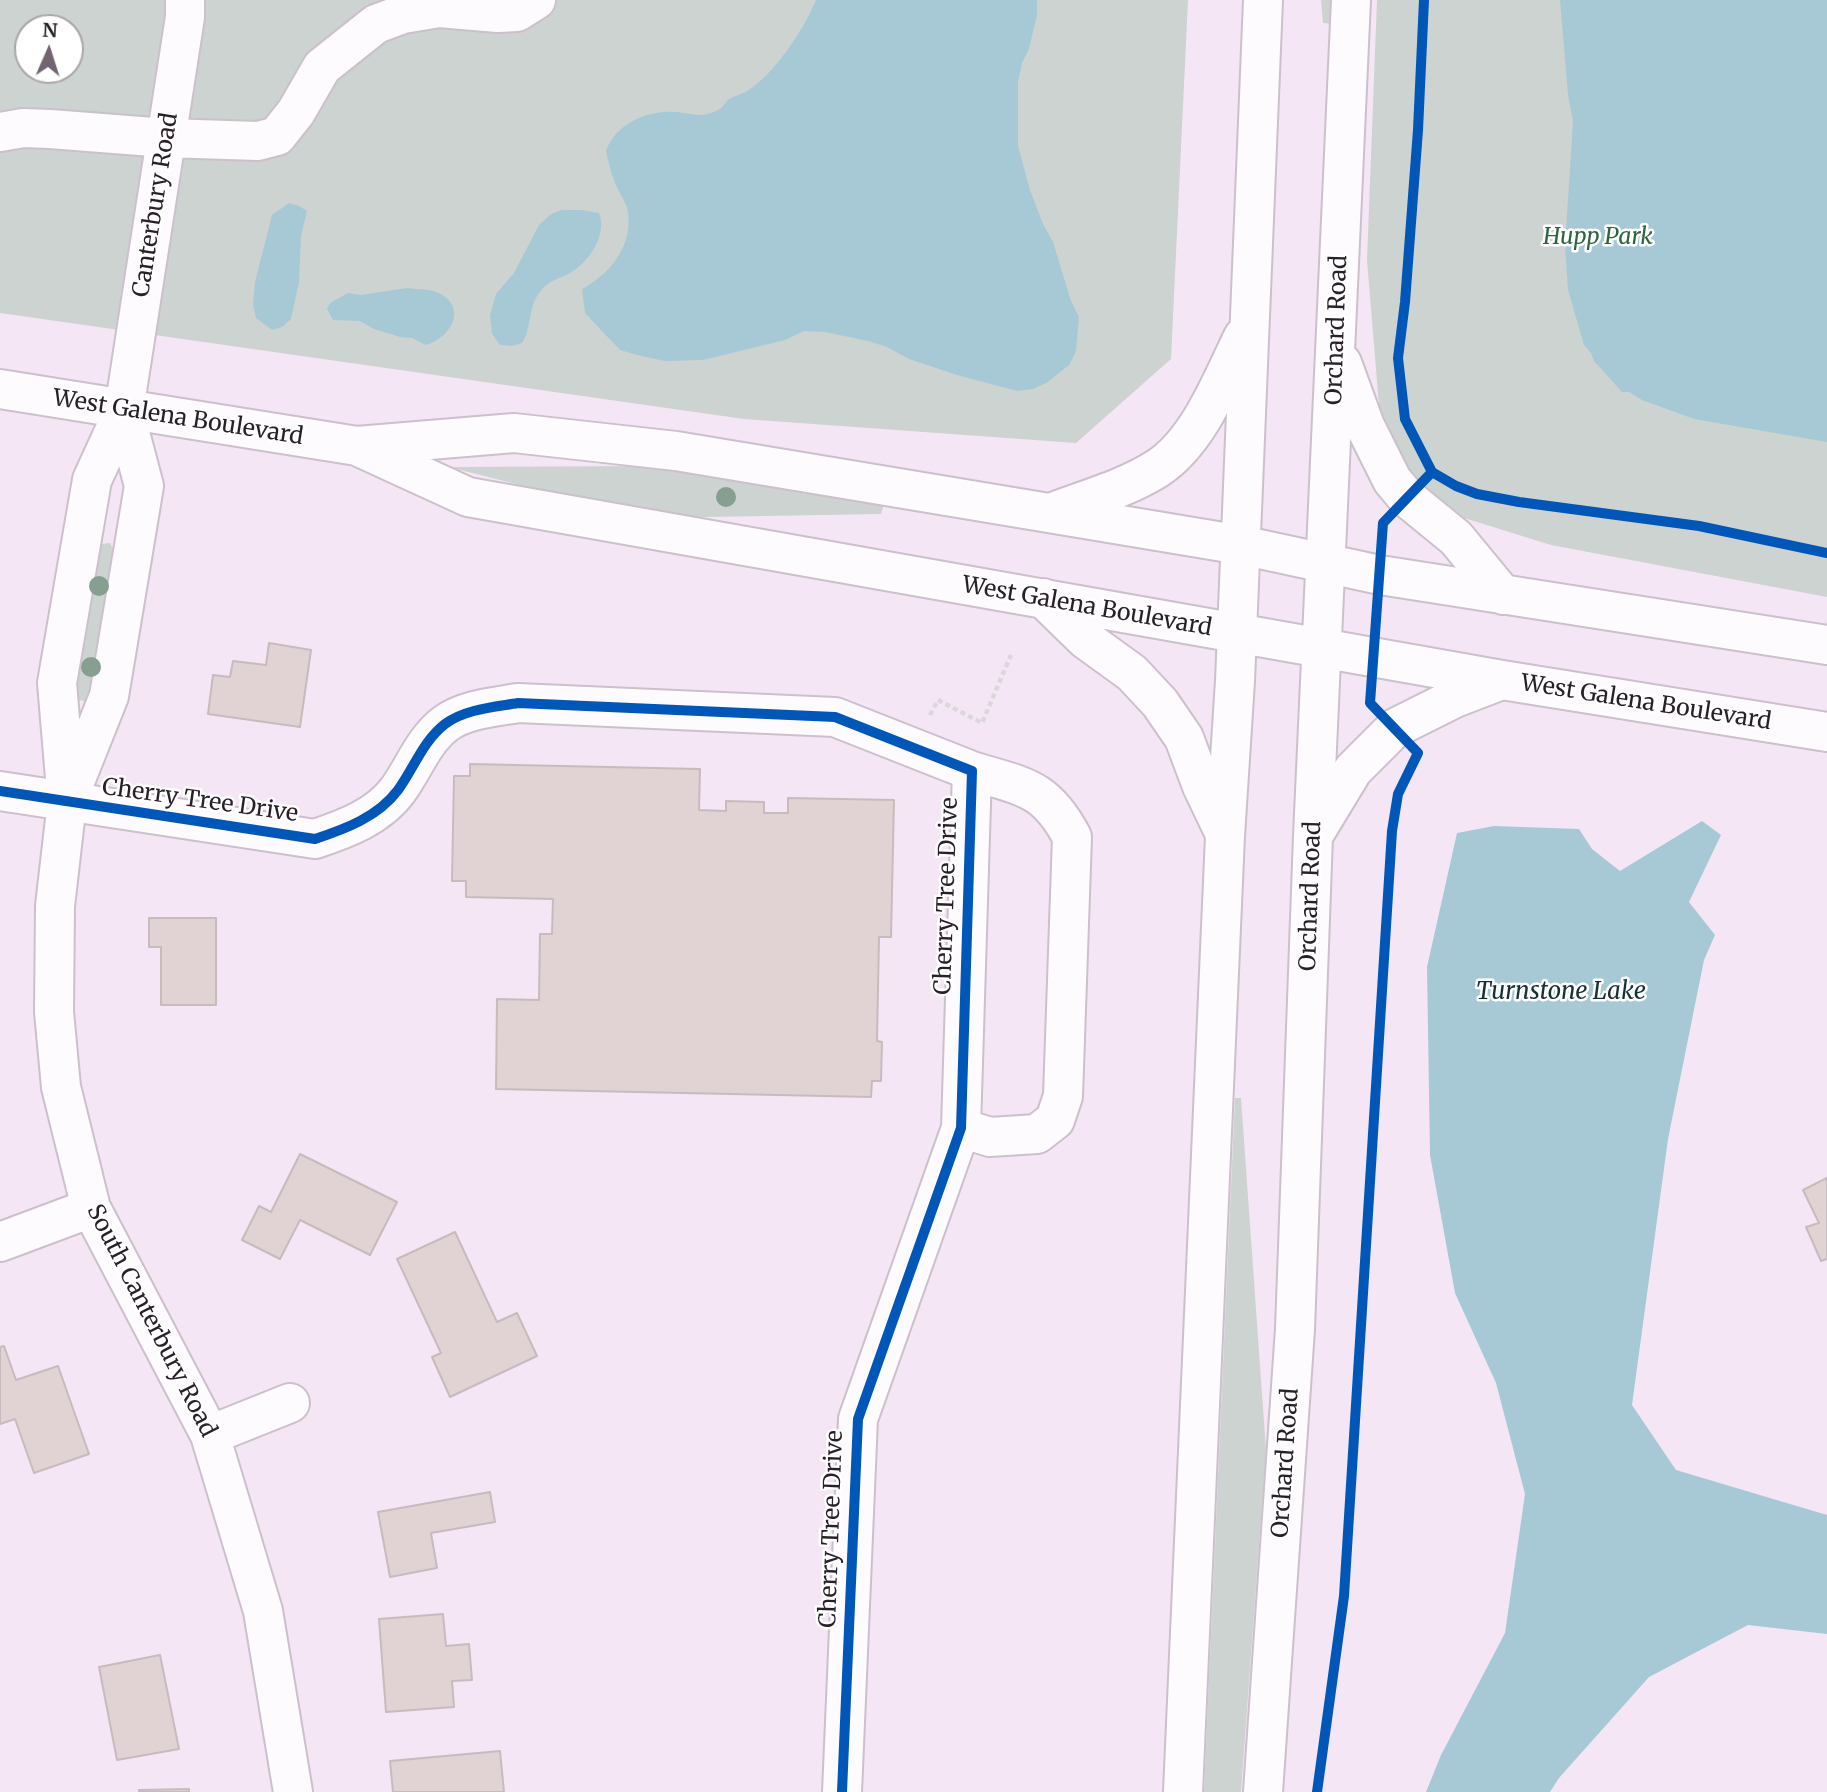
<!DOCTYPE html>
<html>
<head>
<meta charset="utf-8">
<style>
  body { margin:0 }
  #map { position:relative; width:1827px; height:1792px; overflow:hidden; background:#f5e6f5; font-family:Merriweather,serif }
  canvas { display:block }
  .north { position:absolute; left:14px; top:14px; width:70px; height:70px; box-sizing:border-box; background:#fff; border:2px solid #a9a5a9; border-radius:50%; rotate:3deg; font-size:19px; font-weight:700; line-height:28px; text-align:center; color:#281f28 }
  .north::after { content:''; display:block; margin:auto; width:24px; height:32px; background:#706570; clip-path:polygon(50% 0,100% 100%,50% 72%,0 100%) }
</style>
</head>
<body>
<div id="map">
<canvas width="1827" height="1792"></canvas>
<div class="north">N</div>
</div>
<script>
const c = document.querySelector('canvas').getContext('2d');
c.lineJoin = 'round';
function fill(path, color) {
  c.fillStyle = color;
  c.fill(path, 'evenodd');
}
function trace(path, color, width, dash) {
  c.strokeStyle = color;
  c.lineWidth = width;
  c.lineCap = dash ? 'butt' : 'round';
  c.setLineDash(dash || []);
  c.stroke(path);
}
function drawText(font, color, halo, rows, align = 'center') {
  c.font = font + ' Merriweather,serif';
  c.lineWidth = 5;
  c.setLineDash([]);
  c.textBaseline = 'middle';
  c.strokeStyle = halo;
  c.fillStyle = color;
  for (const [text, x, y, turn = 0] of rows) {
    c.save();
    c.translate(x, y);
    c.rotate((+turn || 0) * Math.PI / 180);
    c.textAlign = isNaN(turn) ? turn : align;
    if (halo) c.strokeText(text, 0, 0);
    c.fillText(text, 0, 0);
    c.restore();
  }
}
const green = new Path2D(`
  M 0,0 L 1188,0 L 1171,359 L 1076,443 L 744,419 L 0,313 ZM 28,28 L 70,28 L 70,70 L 28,70 Z
  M 1321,0 L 1334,0 L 1333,24 L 1323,23 Z
  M 1377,0 L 1827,0 L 1827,597 L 1551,545 L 1464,518 L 1410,476 L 1379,406 L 1367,260 Z
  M 654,466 L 884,504 L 881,514 L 649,518 L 449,467 Z
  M 110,543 L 113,549 L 114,561 L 94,693 L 88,702 L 76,699 L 74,687 L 96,552 L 101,544 Z
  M 1235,1098 L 1241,1098 L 1266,1450 L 1241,1792 L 1204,1792 Z`);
const water = new Path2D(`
  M 816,0 L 1037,0 L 1037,15 L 1029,49 L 1022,63 L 1018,82 L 1018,146 L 1030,190 L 1043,224 L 1053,242 L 1071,301 L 1079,317 L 1076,351 L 1070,364 L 1048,382 L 1033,389 L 1017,391 L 957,375 L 909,359 L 887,347 L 868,341 L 825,332 L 804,331 L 785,340 L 703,360 L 665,361 L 641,356 L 620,350 L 585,313 L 582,289 C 609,275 633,246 628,213 C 627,203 619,193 615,183 C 611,172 608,161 606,151 C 616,123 648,110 676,112 C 692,113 701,119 718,110 C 723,108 725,102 729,99 C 737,95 746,93 753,87 C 778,68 804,29 816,0 Z
  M 1560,0 L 1827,0 L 1827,442 L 1694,419 L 1642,400 L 1629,392 L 1622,392 L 1594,361 L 1591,353 L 1584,345 L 1568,290 L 1565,246 L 1573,121 L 1568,95 Z
  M 289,203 L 299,206 L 307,211 L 301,236 L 299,282 L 291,319 L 282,327 L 272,330 L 256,318 L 253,305 L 255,282 L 272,215 Z
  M 562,210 L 582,210 L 599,213 C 607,233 592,257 576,269 C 564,279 551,277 540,292 C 528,306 532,328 522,343 L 512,346 L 500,345 L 492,334 L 490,315 L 496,294 L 514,273 L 539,225 L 551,214 Z
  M 407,288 C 419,290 434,288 444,296 C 467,313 447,339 426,345 L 412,338 L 400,337 L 374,329 L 360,321 L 333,320 L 327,309 L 330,303 L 348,293 L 361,295 Z
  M 1702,821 L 1721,835 L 1689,902 L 1715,935 L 1704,960 L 1668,1139 L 1632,1405 L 1676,1470 L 1827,1515 L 1827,1634 L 1748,1625 L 1649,1677 L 1559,1778 L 1550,1792 L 1426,1792 L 1441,1755 L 1505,1633 L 1525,1494 L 1496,1383 L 1455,1293 L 1430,1155 L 1427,967 L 1457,833 L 1494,826 L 1579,829 L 1592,849 L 1620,871 Z`);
const building = new Path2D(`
  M 269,643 L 311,650 L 300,727 L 208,714 L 213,675 L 230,677 L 233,661 L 266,665 Z
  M 470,764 L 700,769 L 699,810 L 726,811 L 726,801 L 764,802 L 764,813 L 788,813 L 788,798 L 894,800 L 891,937 L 879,937 L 877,1041 L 882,1042 L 881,1081 L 872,1081 L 871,1097 L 496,1089 L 497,999 L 539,1000 L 540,934 L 552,934 L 553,899 L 466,897 L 466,881 L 452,881 L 454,776 L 470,776 Z
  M 149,918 L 216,918 L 216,1005 L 161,1005 L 161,947 L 149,947 Z
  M 300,1154 L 397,1202 L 370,1255 L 300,1220 L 280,1259 L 242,1240 L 259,1206 L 271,1212 Z
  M 1827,1178 L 1827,1259 L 1821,1261 L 1806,1227 L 1819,1223 L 1803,1190 Z
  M 455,1232 L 497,1322 L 517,1313 L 537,1356 L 450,1397 L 432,1357 L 441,1353 L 397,1259 Z
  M 4,1346 L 16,1380 L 58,1366 L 89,1454 L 34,1473 L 15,1419 L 0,1424 L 0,1347 Z
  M 490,1492 L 495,1522 L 431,1533 L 437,1568 L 390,1577 L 378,1512 Z
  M 443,1614 L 446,1646 L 469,1644 L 472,1680 L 452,1681 L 454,1707 L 386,1712 L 379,1619 Z
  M 160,1655 L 179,1749 L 117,1760 L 99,1667 Z
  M 500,1751 L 504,1792 L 393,1792 L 390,1761 Z
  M 189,1789 L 189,1792 L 139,1792 L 139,1790 Z`);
const path = new Path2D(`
  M 930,715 L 938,700 L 982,723 L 1011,655`);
const minor = new Path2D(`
  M 185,0 L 185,17 L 124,410 L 92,480 L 57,683 L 67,802 L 55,906 L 54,1012 L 61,1087 L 91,1208 L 210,1435 L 263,1611 L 293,1792
  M 0,132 L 23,128 L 50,129 L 166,138 L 258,141 L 277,136 L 296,112 L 322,67 L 376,24 L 403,14 L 439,8 L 498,13 L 517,12 L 536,0
  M 0,791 L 315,839 C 345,829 378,817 398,790 C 414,768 423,741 445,724 C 465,709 495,707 518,703 L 835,717 L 972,771 L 961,1128 L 858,1419 L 842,1792
  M 70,794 L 109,696 L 144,486 L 124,410
  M 961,1128 L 990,1137 L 1037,1134 L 1055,1120 L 1063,1096 L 1072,837 C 1045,786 1023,787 972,771
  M 0,1242 L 91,1208
  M 210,1435 L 290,1403`);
const major = new Path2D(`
  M 1342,363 L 1365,426 L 1392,480 L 1407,498 L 1456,538 L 1503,595
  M 0,389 L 357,446 L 514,433 L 676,451 L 1241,545 L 1380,575 L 1827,645
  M 359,447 L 468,497 L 1502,680 L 1827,732
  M 1053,512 C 1087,499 1127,488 1158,468 C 1199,441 1222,380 1243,337
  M 1043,598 L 1085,639 L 1132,673 L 1160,703 L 1184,738 L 1202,786 L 1224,832
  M 1316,831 L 1353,770 L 1395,728 L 1455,698 L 1502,680
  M 1183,1792 L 1225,836 L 1235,681 L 1263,0
  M 1263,1792 L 1295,1329 L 1313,836 L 1351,0`);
const cycleway = new Path2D(`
  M 1424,0 L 1418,130 L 1405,302 L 1398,358 L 1405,419 L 1432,472 L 1456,486 L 1477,494 L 1519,502 L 1699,526 L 1827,553
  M 0,791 L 315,839 C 345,829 378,817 398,790 C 414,768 423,741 445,724 C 465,709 495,707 518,703 L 835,717 L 972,771 L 961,1128 L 858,1419 L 842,1792
  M 1317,1792 L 1344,1596 L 1392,831 L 1398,794 L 1418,753 L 1370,703 L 1383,523 L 1432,472`);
const trees = [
  [726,497],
  [99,586],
  [91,667]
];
const streetNames = [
  ["Canterbury Road",156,205,-81],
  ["Orchard Road",1337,330,-88],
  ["West Galena Boulevard",178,418,9],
  ["West Galena Boulevard",1087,607,10],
  ["West Galena Boulevard",1646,703,9],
  ["Cherry Tree Drive",200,801,8],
  ["Cherry Tree Drive",947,896,-88],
  ["Orchard Road",1311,896,-88],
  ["South Canterbury Road",151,1321,63],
  ["Orchard Road",1286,1463,-86],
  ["Cherry Tree Drive",832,1529,-88]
];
const parkNames = [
  ["Hupp Park",1598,237]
];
const waterNames = [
  ["Turnstone Lake",1561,992]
];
fill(green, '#cdd3d0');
fill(water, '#a7c9d6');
fill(building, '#e1d2d4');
trace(building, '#c7bbbe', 2);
trace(minor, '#cbc0cb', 42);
trace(major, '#cbc0cb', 42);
trace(path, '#dcd7dc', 4.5, [5, 3.5]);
trace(minor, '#fefbfe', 38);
trace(major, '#fefbfe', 38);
trace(cycleway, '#0057b8', 10);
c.fillStyle = '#879f90';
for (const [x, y] of trees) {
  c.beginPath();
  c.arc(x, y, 10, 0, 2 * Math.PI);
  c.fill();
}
drawText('23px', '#281f28', '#fff', streetNames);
drawText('italic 23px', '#2d653d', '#fff', parkNames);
drawText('italic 24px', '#143136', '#fff', waterNames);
</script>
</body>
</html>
